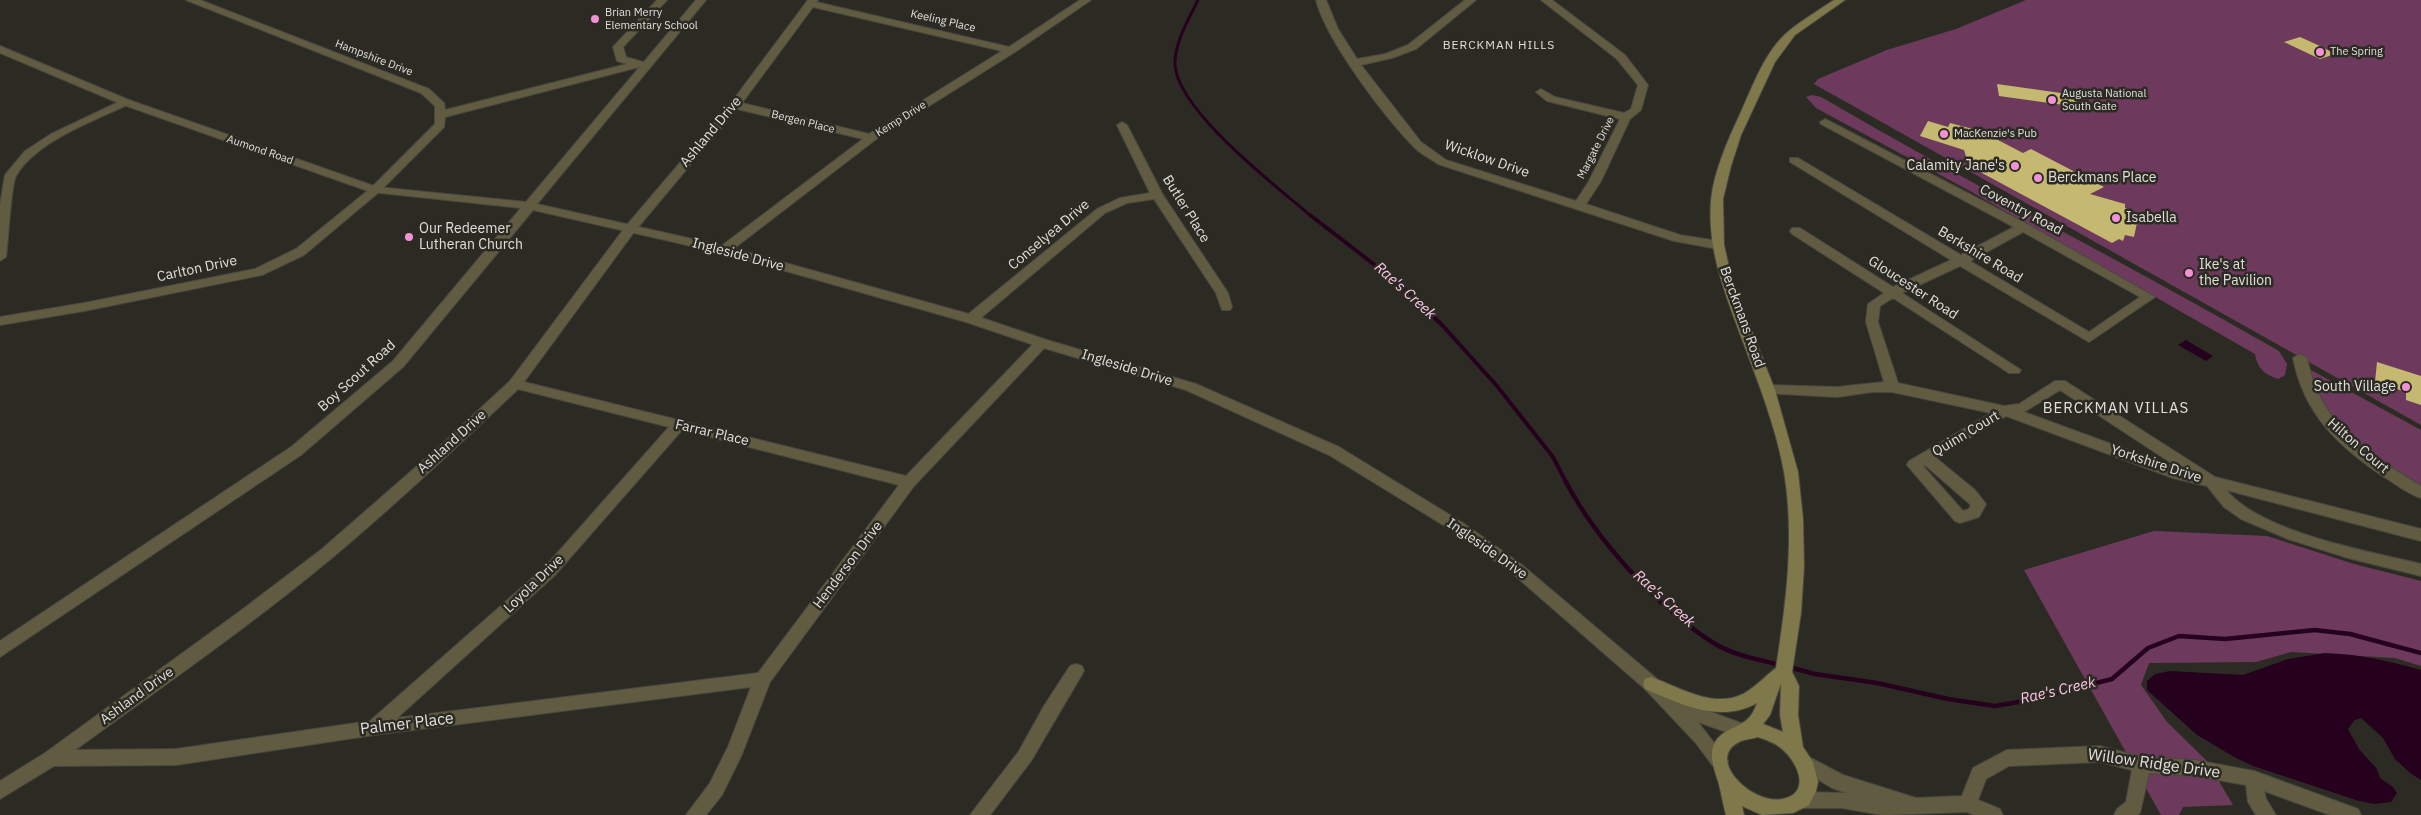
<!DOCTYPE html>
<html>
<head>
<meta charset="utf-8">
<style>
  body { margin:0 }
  canvas { display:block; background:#2c2b23 }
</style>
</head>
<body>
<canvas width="2421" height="815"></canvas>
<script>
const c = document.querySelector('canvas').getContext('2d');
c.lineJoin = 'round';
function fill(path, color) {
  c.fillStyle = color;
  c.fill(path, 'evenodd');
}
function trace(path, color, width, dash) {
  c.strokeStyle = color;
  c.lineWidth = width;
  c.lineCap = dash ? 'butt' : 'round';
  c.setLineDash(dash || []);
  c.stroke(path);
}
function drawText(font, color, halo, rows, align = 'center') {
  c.font = font + ' "IBM Plex Sans",sans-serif';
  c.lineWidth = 5;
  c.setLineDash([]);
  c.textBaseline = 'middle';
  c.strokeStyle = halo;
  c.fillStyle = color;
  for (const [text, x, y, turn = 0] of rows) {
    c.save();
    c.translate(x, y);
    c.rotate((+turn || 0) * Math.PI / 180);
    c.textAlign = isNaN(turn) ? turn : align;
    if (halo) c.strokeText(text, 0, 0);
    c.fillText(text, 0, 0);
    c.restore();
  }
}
const green = new Path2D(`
  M 2026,0 L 2421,0 L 2421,425 L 1814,84 L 1818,79 L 1887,50 L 1956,29 Z
  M 1812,95 L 1821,97 C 1971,185 2128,264 2279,351 L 2287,364 L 2285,375 L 2278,379 C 2264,374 2258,369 2255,354 L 1970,191 L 1816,108 L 1806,97 Z
  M 2309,369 L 2421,430 L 2421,487 L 2370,453 L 2331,416 L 2319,396 Z
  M 2154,531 L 2267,536 L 2354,564 L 2421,581 L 2421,666 L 2395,658 L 2291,652 L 2256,662 L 2149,663 L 2141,685 L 2167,722 L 2207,761 L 2233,805 L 2183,807 L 2179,815 L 2161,815 L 2024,570 Z`);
const water = new Path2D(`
  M 2186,340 L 2213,356 L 2206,361 L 2178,345 Z
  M 2325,653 C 2358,654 2390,661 2421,670 L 2421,780 L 2410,773 L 2395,759 L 2383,738 L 2361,718 L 2355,720 L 2348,729 L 2359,749 L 2377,769 L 2380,778 L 2393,787 L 2397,793 L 2391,802 L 2374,804 L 2359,801 L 2253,766 L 2236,758 L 2197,735 L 2147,690 L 2147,681 L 2155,674 L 2170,671 L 2243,675 L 2288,659 Z`);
const streamFar2 = new Path2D(`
  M 1198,0 C 1189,19 1174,43 1175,65 C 1178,111 1276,186 1311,216`);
const streamFar1 = new Path2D(`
  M 1310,215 L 1402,286 L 1443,326 L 1497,386 L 1553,457 L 1567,484`);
const stream = new Path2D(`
  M 1566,482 C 1596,539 1657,607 1712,642 C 1732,655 1757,659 1780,665
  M 1789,667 L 1815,674 L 1877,683 L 1948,699 L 1995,706 L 2030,700 L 2112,679 L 2148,648 L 2179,636 L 2225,639 L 2315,630 L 2350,634 L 2421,653`);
const building = new Path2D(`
  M 2300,37 L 2320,46 L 2335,54 L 2320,59 L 2284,42 Z
  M 1997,84 L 2075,95 L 2078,107 L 1999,96 Z
  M 1928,121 L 1948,127 L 1950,123 L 1988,133 L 1986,137 L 1998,140 L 2023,153 L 2031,149 L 2104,187 L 2090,194 L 2125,204 L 2125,208 L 2131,210 L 2130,216 L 2138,218 L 2134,237 L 2125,235 L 2123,241 L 2119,239 L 2112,243 L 1969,166 L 1964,150 L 1920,136 Z
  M 2377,362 L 2421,376 L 2421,405 L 2406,400 L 2406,392 L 2375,382 Z`);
const minor = new Path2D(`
  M 186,0 L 200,0 L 429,89 L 444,103 L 445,110 L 627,64 L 617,61 L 613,47 L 657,0 L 667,0 L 623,47 L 626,57 L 643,62 L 643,66 L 445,117 L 444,127 L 379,192 L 304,255 L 262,275 L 84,311 L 0,325 L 0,317 L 84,303 L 255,269 L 296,249 L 371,188 L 435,124 L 435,106 L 421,93 Z
  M 808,0 L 818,0 L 816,2 L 1009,47 L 1080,0 L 1091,0 L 1015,52 L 875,140 L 728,253 L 720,253 L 718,250 L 720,247 L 863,139 L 737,109 L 634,232 L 524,382 L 906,476 L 1037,340 L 1042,339 L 1049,343 L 914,486 L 770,682 L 742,754 L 722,795 L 706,815 L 686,815 L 710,783 L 728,747 L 751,687 L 374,735 L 176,765 L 54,766 L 0,799 L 0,781 L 45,753 L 239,612 L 322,549 L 440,446 L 510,381 L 626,226 L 731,103 ZM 813,7 L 1002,51 L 869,134 L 742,103 ZM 518,389 L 669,427 L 545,567 L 370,721 L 176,749 L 75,750 C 162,687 250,626 333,557 C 396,504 457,447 518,389 ZM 682,430 L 899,485 L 758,673 L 397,718 L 555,575 Z
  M 1316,0 L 1326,0 L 1338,29 L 1357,59 L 1385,54 L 1408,45 L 1465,0 L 1476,0 L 1416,49 L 1392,58 L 1361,65 L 1421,142 L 1446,160 L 1576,201 L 1589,181 L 1620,119 L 1547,101 L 1536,92 L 1541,89 L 1555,97 L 1624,113 L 1631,109 L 1638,85 L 1617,59 L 1541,0 L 1552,0 L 1625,55 L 1648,85 L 1641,110 L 1630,119 L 1601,181 L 1586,204 L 1680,235 L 1718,241 L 1724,245 L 1718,249 L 1674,241 L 1438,164 C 1430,158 1420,154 1413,146 C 1384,116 1326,40 1316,0 Z
  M 125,99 L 130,102 L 129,104 C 94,121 36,141 16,176 C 11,185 8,243 6,257 L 0,261 L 0,205 L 5,175 L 25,151 L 51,134 Z
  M 1825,119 L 2027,224 L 2155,297 L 2089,342 L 1960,266 L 1902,293 L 2021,370 L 2019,373 L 2009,373 L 1893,298 L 1880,306 L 1878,322 L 1898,383 L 2004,406 L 2019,404 L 2055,381 L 2065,381 L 2215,477 L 2421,529 L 2421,541 L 2226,490 C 2262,533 2367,551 2421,564 L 2421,576 L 2348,558 L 2288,539 L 2241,519 L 2224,507 L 2207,486 L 2173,478 L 2006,416 L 1936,458 L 1975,490 L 1986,504 L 1979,517 L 1960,523 L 1955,521 L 1907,465 L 1909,461 L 1991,413 L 1892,392 L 1872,392 L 1837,397 L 1763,393 L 1761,390 L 1763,387 L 1768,385 L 1837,387 L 1884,382 L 1866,322 L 1868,304 L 1884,293 L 1792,234 L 1790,231 L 1792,228 L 1800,228 L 1893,287 L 1951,260 L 1790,162 L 1790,158 L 1798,158 L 1961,255 L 2014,227 L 1821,124 L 1820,122 ZM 2023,232 L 2140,297 L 2089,332 L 1970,261 ZM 2060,390 L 2182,470 L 2024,412 ZM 1925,465 L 1971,505 L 1969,509 L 1963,511 L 1923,466 Z
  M 1122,122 L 1127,125 L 1163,195 L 1228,293 L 1232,307 L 1230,310 L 1222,310 L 1216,293 L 1154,199 L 1127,203 L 1105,213 L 976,322 L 966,322 L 965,319 L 966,316 L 1097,209 L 1120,198 L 1150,193 L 1117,125 Z
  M 2300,354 L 2307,358 C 2320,425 2367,453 2421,486 L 2421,498 C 2408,494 2396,484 2384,477 C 2338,446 2304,414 2293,358 Z
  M 1076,664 L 1082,666 L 1084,671 L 1031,761 L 990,815 L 970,815 L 1019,751 L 1044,706 L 1070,666 Z
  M 2100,746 L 2142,757 L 2195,760 L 2254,771 L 2358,809 L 2361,815 L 2330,815 L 2264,791 L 2266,799 L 2276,815 L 2256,815 L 2248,802 L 2246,785 L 2195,776 L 2149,773 L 2140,813 L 2137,815 L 2114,815 L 2117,809 L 2126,802 L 2132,770 L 2100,762 L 2009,766 L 1986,779 L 1978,800 L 2000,809 L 2003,815 L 1974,815 L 1967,812 L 1882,815 L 1842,808 L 1801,808 L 1795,806 L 1792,800 L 1795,794 L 1801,792 L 1847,793 L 1832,788 L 1799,768 L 1796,763 L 1799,758 L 1805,755 L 1843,775 L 1916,798 L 1962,796 L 1973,768 L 2007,750 Z`);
const tertiary = new Path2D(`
  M 696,0 L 706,0 L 537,204 L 728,247 L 976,316 L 1047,340 L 1196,384 L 1339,447 L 1463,523 L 1522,565 L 1657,679 L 1671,694 L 1680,695 L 1700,708 L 1749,726 L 1752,731 L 1749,736 L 1743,738 L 1698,722 L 1728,761 L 1725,766 L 1719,769 L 1713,766 L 1695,742 L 1645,689 L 1512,573 L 1453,531 L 1329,455 L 1186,390 L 1037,346 L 966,322 L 722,253 L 533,210 L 403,367 L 301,455 L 0,657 L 0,641 L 291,447 L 393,361 L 521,208 L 371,192 L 121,104 L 0,53 L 0,46 L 129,100 L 377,187 L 526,202 Z`);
const secondary = new Path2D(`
  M 1834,0 L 1845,0 L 1795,35 L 1775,62 L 1741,135 L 1731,166 L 1723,199 L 1724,245 L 1732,280 L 1775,390 L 1798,472 L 1803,519 L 1804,567 L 1801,613 L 1792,672 L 1799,686 L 1798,715 L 1803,747 L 1813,762 L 1818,782 L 1816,791 L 1809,805 L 1793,813 L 1762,815 L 1742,806 L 1744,815 L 1726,815 C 1723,804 1721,791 1718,781 C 1711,760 1705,741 1731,729 C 1745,722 1751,720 1757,703 C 1719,724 1681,704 1645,689 L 1643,684 L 1645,679 L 1651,677 C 1679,687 1713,709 1743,694 C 1756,687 1765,676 1776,668 C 1786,604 1795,537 1784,472 C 1776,427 1758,382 1742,339 C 1725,293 1707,250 1711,200 C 1714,171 1728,140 1740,114 C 1753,86 1765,50 1790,30 C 1804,19 1819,10 1834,0 ZM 1781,683 L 1780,715 L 1783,732 L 1763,724 L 1770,715 ZM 1758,737 C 1766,740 1776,743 1782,749 C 1798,762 1812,794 1782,799 C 1752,805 1705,759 1739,742 C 1744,739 1752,739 1758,737 Z`);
const markers = [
  [595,19,5,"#f491d4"],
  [2320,52,5,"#f491d4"],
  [2052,100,5,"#f491d4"],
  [1944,134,5,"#f491d4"],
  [2015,166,5,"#f491d4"],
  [2038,178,5,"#f491d4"],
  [2116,218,5,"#f491d4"],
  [409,237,5,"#f491d4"],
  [2189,273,5,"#f491d4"],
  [2406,387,5,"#f491d4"]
];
const farPoinames = [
  ["Brian Merry",605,13],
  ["Elementary School",605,26],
  ["The Spring",2330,52],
  ["Augusta National",2062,94],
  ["South Gate",2062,107],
  ["MacKenzie's Pub",1954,134]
];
const farStreetnames = [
  ["Keeling Place",943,21,13],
  ["Hampshire Drive",374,58,21],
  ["Kemp Drive",901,119,-32],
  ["Bergen Place",803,122,14],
  ["Margate Drive",1596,148,-63],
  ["Aumond Road",260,150,19]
];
const farNeighbourhoodnames = [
  ["BERCKMAN HILLS",1499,46]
];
const streetNames = [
  ["Ashland Drive",711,132,-50],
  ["Wicklow Drive",1487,159,19],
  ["Butler Place",1186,209,58],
  ["Coventry Road",2021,210,28],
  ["Conselyea Drive",1049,235,-40],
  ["Ingleside Drive",738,255,15],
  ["Berkshire Road",1980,255,31],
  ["Carlton Drive",197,269,-12],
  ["Gloucester Road",1913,288,33],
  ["Berckmans Road",1742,317,70],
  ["Ingleside Drive",1127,368,17],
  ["Boy Scout Road",357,376,-42],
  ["Farrar Place",712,433,13],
  ["Quinn Court",1966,434,-31],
  ["Ashland Drive",452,442,-42],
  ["Hilton Court",2358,446,41],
  ["Yorkshire Drive",2156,464,18],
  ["Ingleside Drive",1487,549,35],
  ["Henderson Drive",848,565,-53],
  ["Loyola Drive",534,584,-44],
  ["Ashland Drive",137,696,-36]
];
const poiNames = [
  ["Calamity Jane's",2005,166,"right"],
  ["Berckmans Place",2048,178],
  ["Isabella",2126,218],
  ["Our Redeemer",419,229],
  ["Lutheran Church",419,245],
  ["Ike's at",2199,265],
  ["the Pavilion",2199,281],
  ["South Village",2396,387,"right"]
];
const waterNames = [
  ["Rae's Creek",1405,291,42],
  ["Rae's Creek",1664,599,42],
  ["Rae's Creek",2058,691,-13]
];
const neighbourhoodNames = [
  ["BERCKMAN VILLAS",2116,409]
];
const nearStreetnames = [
  ["Palmer Place",407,724,-7],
  ["Willow Ridge Drive",2154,764,8]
];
fill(green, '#6d3a5d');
fill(water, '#26011d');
trace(streamFar2, '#26011d', 3);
trace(streamFar1, '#26011d', 4);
trace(stream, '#26011d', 4.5);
fill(building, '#c5b971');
trace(minor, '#494840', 2);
trace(tertiary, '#494840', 2);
trace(secondary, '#494840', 2);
fill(minor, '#615c41');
fill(tertiary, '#615c41');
fill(secondary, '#7f784b');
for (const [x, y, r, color] of markers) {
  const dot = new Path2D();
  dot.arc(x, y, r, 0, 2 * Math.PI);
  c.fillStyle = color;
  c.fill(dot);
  trace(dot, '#2c2b23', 2);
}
drawText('11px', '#e0dfda', '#2c2b23', farPoinames, 'left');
drawText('11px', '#e0dfda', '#2c2b23', farStreetnames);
c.letterSpacing = '1px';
drawText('12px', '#e0dfda', '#2c2b23', farNeighbourhoodnames);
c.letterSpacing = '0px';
drawText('14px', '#e0dfda', '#2c2b23', streetNames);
drawText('14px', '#e0dfda', '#2c2b23', poiNames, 'left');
drawText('italic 15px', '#f9c4e6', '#2c2b23', waterNames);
c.letterSpacing = '1px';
drawText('15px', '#e0dfda', '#2c2b23', neighbourhoodNames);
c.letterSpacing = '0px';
drawText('16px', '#e0dfda', '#2c2b23', nearStreetnames);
</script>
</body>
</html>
